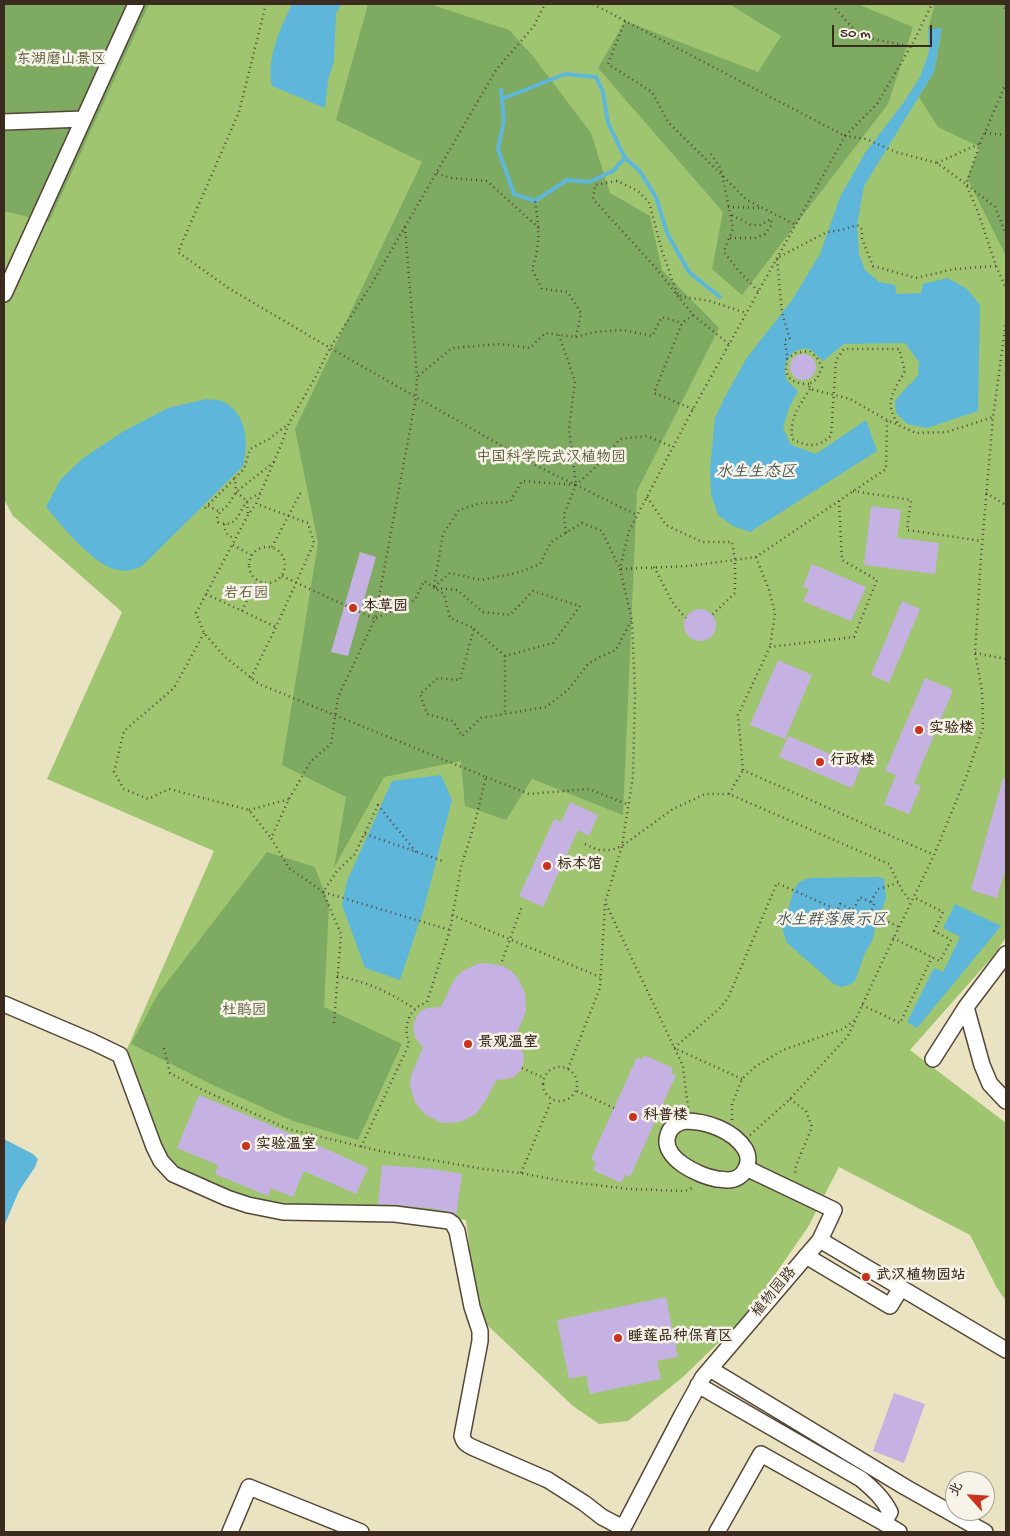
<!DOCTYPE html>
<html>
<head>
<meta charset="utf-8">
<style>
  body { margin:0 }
  #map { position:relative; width:1010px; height:1536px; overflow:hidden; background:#eae3c2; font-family:"Gochi Hand","LXGW WenKai TC",sans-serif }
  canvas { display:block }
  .frame { position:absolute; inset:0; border:5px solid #3b2a1e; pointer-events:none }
  .north { position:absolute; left:945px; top:1471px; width:50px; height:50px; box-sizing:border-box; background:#f7f3e8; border:1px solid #aca397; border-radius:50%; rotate:296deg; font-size:14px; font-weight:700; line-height:20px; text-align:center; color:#3b2a1e }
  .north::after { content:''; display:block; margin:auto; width:18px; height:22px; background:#c8321e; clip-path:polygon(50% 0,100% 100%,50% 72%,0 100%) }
  .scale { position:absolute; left:832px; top:25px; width:100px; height:22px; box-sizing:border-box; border:2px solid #3b2a1e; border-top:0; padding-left:6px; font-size:15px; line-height:18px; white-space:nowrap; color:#3b2a1e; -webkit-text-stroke:4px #f7f3e8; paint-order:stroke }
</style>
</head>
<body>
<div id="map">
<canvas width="1010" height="1536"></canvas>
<div class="frame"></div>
<div class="north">北</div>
<div class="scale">50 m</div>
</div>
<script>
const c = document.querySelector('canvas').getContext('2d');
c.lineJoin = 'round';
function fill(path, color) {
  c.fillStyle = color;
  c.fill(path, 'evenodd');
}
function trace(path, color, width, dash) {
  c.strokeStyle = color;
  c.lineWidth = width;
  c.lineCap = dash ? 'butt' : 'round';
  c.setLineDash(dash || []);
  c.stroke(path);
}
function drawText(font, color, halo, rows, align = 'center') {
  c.font = font + ' "Gochi Hand","LXGW WenKai TC",sans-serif';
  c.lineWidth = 5;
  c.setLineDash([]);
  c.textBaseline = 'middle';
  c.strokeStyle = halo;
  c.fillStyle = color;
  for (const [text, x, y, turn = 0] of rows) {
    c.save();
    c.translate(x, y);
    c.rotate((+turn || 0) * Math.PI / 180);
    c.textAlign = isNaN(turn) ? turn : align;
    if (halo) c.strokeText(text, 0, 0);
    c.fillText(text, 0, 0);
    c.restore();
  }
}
const green = new Path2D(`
  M 4,4 L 1006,4 L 1006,937 L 994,955 L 910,1050 L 1006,1123 L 1006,1301 L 997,1288 L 970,1235 L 839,1167 L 808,1227 L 747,1315 L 683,1377 L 628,1421 L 599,1424 L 573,1406 L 484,1322 L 477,1310 L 466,1220 L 385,1208 L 295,1208 L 258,1203 L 185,1172 L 171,1162 L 166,1156 L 134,1077 L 126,1055 L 127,1049 L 214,851 L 47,779 L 122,612 L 13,516 L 4,499 Z`);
const forest = new Path2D(`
  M 4,4 L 149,4 L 49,222 L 4,211 Z
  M 368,4 L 429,4 L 509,30 L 532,55 L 591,133 L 610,193 L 650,216 L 662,270 L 719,328 L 637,491 L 623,815 L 532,779 L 506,820 L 465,806 L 461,761 L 384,777 L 334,868 L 346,797 L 282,765 L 318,543 L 295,429 L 422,162 L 336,120 Z
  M 729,4 L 862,4 L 862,6 L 913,27 L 888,104 L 742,295 L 712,269 L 723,212 L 598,68 L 625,21 L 758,72 L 781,36 Z
  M 935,4 L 1006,4 L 1006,256 L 967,178 L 980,147 L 938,127 L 919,97 L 934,72 L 942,29 L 928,29 Z
  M 267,852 L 315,867 L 329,905 L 324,1007 L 402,1044 L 358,1140 L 293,1121 L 215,1086 L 131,1044 L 158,994 Z`);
const water = new Path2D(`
  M 292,4 L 342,4 L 336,13 L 334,61 L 328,80 L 325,108 L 272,86 C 266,59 280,29 292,4 Z
  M 942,28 L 934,72 L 864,186 L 857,225 L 859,254 L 865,270 L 879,282 L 895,285 L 896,294 L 921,293 L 923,284 L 947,278 L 967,289 L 980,305 L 978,411 L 927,428 L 907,424 L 896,413 L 895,401 L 904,390 L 918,376 L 919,362 L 905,343 L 844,344 L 823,361 L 810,349 C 806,349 802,348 798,350 C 786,354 782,371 788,382 C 791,385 795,388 798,391 L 789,408 L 783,428 L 791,445 L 816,454 L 866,420 L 877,451 L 750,532 L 733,526 L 718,515 L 711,494 L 710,469 L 715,418 L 725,397 L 746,359 L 792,300 L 820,254 L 840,197 L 865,153 L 904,102 L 920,77 L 929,52 L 928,29 Z
  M 206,399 C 211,400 217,399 222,401 C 247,413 249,442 243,466 L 141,567 C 134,569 126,572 118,570 C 94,566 62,526 46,507 L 61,479 L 82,459 L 124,431 L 168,408 Z
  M 441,775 L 452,800 L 424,908 L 400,980 L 365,968 L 342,905 L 347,881 L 392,781 Z
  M 879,877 L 884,879 L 886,899 L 875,928 L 873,939 L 865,953 L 855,981 L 849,985 L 841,987 L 834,984 L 787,943 L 782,928 L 794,890 L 799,882 L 809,878 Z
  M 955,904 L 1001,926 L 917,1028 L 907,1022 L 934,968 L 943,972 L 960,937 L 943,928 Z
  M 4,1139 L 33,1154 L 38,1159 L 35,1167 L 19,1191 L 4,1226 Z`);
const stream = new Path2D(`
  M 501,90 L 504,120 L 498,149 L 514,194 L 535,201 L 567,180 L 589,182 L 613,171 L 625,158
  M 502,99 L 565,74 L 596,77 L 603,92 L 608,123 L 625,158 L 639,170 L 656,197 L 667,233 L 689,272 L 720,297`);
const building = new Path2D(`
  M790 367a13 13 0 1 1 26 0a13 13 0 1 1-26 0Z
  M 871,506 L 901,510 L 897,538 L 939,543 L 935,574 L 864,565 Z
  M 360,552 L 376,557 L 348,656 L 331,652 Z
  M 812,564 L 866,587 L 851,621 L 803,601 L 809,589 L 803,587 Z
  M 902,601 L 920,609 L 889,683 L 871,675 Z
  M684 625a16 16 0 1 1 32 0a16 16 0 1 1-32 0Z
  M 778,660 L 812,675 L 785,739 L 750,725 Z
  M 925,678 L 953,690 L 914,783 L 921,786 L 909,814 L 884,804 L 896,775 L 885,771 Z
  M 788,736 L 861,767 L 852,788 L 779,757 Z
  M 1003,778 L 1006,779 L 1006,866 L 997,898 L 971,890 Z
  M 570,802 L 598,815 L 589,836 L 578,830 L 543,907 L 519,896 L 554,819 L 561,822 Z
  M 486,963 L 503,966 L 511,971 L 517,977 L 525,993 L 526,1011 L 514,1040 L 522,1050 L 524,1056 L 522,1068 L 514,1077 L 508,1079 L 496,1080 L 486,1100 L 476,1114 L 460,1122 L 442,1123 L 426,1115 L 420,1109 L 415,1102 L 412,1093 L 410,1085 L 411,1076 L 423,1047 L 415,1037 L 413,1025 L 418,1014 L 422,1010 L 428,1008 L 441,1007 L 451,986 L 455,979 L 461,972 L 477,964 Z
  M 644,1055 L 673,1068 L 671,1073 L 676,1075 L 630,1177 L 625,1175 L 621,1183 L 593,1170 L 596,1162 L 591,1159 L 637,1057 L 642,1060 Z
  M 199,1095 L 315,1144 L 368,1168 L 356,1194 L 304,1171 L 293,1197 L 271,1188 L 268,1196 L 215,1174 L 218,1165 L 177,1148 Z
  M 382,1165 L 433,1169 L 462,1174 L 456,1215 L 451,1212 L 436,1209 L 396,1205 L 378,1204 Z
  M 666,1297 L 678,1357 L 657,1361 L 661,1379 L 590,1394 L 586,1375 L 569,1379 L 557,1320 Z
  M 894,1393 L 925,1404 L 904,1463 L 873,1451 Z`);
const path = new Path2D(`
  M 266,4 L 239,112 L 178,252 L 230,289 L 330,348 L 539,467 L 637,515
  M 593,4 L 845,136 L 877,104 L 914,41 L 932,4
  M 834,4 L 834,7 L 860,36 L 911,47
  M 1001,4 L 1006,9
  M 625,21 L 608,64 L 652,92 L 668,122 L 747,200 L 796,225
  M 1006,83 L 980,144 L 966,184 L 995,207 L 1006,234
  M 985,133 L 1006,135
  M 711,154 L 721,169 L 733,228 L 724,252 L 738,270 L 759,292
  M 937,163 L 979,144
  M 437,173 L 450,178 L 487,181 L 539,228
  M 728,207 L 762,208
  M 405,227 L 417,377
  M 730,238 L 755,238 L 765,234 L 772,224 L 771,219 L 760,225 L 751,225 L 730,214
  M 693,315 L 682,323 L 654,393 L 693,409
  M 576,337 L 594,332 L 622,330 L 652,336 L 662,317 L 682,323
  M 729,344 L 693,315 L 655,267 L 593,199 L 595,185 L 617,181 L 638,191 L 649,202 L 662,251 L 678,296 L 710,301 L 746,313
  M 787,359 L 796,353 L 810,351 L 817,358 L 822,367 L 817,379 L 809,384 L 810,389 L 850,399 L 887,420 L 916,433 L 947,432 L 993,417
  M 809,384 C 799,384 788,382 786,370 C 786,366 787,361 787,357 C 787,352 785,346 785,340 L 790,339 L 782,313 L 777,258 L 827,232 L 842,230 L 857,225 L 862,229 L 862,239 L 873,266 L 916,278 L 954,269 L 996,266
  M 810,389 C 798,408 790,417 792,439 C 809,447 816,448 831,436 L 836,360 L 844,349 L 899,349 L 905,371 C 893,393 883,402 899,425
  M 853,491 L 911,500 L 907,530 L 982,541
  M 260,493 C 256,496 249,498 246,503 C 238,513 237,529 218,522 L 217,518 L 220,512 L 229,504 L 236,492 L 274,462
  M 986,493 L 1006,505
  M 647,497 L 666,525 L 702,542 L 732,542 L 735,560 L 735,593 L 712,615
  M 839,501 L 842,560 L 877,580 L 854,637 L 770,647 L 738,715 L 743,770 L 934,855
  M 208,506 L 220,512
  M 205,508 L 235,478
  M 248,513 L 247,501 L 236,492 L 235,478 L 244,469 L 250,449 L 269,439 L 288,424
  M 224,524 C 225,533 227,535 235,539
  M 566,533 L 564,514 L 576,485 L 600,463 L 620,439 L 647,436 L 673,447
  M 233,545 L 251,555
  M249 565a18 18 0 1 1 36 0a18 18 0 1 1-36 0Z
  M 272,547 L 302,490
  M 756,557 L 769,590 L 775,613 L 770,647
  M 654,567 L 674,605 L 686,618
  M 282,576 L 375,619 L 416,397 L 417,377 L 452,348 L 501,344 L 530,348 L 545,333 L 576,337 L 581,313 L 568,292 L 542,289 L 532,269 C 541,243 539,228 535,201
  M 434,586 L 443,534 L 459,510 L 481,503 L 510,502 L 522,481 L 576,485 L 569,429 L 575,381 L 559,335
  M 434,587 L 450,573 L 481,580 L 517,573 L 540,564 L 551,542 L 582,523 L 602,531 L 620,569 L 688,566 L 756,557 L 886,469 L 887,420
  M 436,588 L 457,590 L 483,612 L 510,615 L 533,591 L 580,606 L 553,643 L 505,656 L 505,714
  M 206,594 L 276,627
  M 242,611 L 257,580
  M 474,629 L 505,656
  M 204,633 L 174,688 L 124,731 L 114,772 L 124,789 L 148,799 L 169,789 L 249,810 L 271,838
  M 975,653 L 1006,659
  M 251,678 L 276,627 L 314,543 L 308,523 L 257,504
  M 486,777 L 529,794 L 589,789 L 629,805
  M 729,794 L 743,770
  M 249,810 L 289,799
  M 365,834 L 443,861
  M 585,844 L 598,850 L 611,850 L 622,846 L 673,809 L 705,794 L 729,794 L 889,864 L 902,890 L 911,902
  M 416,852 L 378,805 L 355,854 L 337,871 L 323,892 L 450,930
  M 871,902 L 878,889 L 898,883
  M 606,904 L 683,1066 L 688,1108
  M 452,915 L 600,977
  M 893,938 L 940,961 L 951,940 L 934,931 L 943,912 L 913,897
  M 502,961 L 522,906
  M 337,976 C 368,982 389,992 415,1009
  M 862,1005 L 900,1023 L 932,957
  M 334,1023 L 341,934 L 323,892 L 289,868 L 271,838 L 289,799 L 311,761 L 331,744 L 338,697 L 375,619 L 415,600 L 424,581 L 444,594 L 450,618 L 474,628 L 460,680 L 438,678 L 420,694 L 427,714 L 453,721 L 462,736 L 481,718 L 546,707 L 568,690 L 588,664 L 600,657 L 616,650 L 631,621
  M 164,1048 L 170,1073 L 192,1085 L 288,1129 L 380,1151 L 484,1169 L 521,1173 L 562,1181 L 629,1189 L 685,1191 L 694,1187
  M543 1084a17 17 0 1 1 34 0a17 17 0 1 1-34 0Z
  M 522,1068 L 544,1078
  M 568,1069 L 600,988 L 605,903 L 622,846 L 633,776 L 635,694 L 632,620 L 620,569 L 629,531 L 693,409 L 845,136 L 866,139 L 896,152 L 937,163 L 966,184 L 978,212 L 996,266 L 1006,288
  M 742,1079 L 674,1048 L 719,1009 L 728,998 L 777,883 L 831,907 L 826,918 L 832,921 L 840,904 L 853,910 L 860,897 L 874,904 L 870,913 L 899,927
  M 577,1091 L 614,1108
  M 790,1099 L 806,1111 L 812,1127 L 795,1168 L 795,1175
  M 732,1120 L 732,1104 L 742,1079 L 756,1066 L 783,1050 L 843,1029 L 855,1020
  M 750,1135 L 788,1101 L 848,1036 L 885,956 L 934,855 L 967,775 L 983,728 L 982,690 L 975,653 L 981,557 L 993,417 L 1006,321
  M 361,1147 L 409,1044 C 403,1026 408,1009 427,1002 L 450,930 L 461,867 L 475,822 L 486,777 L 259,684 L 225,657 L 204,633 L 196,613 L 248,515 L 256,504 L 281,445 L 289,423 L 315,378 L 330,348 L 370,287 L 496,70 L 534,26 L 545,4
  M 521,1173 L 552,1099`);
const minor = new Path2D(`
  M 4,122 L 83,119
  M 4,294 L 136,4
  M 4,1004 L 93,1042 L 120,1055 L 154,1147 L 161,1161 L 173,1174 L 227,1198 L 248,1205 L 283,1212 L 395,1214 L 449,1221 L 453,1224 L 457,1231 L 472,1307 L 480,1331 L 480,1341 L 462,1436 C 464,1443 467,1445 474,1448 L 548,1480 L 584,1503 L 602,1517 L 623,1528
  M 966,1007 L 982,1065 L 990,1084 L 1006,1101
  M 933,1059 L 966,1007 L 1006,954
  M 685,1121 C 706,1121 733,1130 745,1149 C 753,1162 744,1180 728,1180 C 725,1180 721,1179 717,1179 C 699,1176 660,1158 668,1135 C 670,1127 677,1123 685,1121 Z
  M 820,1240 L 1006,1350
  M 806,1256 L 890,1306 L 901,1288
  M 710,1369 L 905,1487 L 985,1532
  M 698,1385 L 861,1479 C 873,1489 883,1498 890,1512 L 884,1523 L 899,1532
  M 230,1532 L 249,1487 L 361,1532
  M 621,1532 L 682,1415 L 703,1377 L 820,1240 L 834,1210 L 746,1168
  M 717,1532 L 761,1454 L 884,1523`);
const markers = [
  [353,608,5,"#c8321e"],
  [919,730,5,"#c8321e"],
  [820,762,5,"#c8321e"],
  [547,866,5,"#c8321e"],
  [468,1044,5,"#c8321e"],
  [633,1117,5,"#c8321e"],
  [246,1146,5,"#c8321e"],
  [866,1277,5,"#c8321e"],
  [618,1338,5,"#c8321e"]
];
const parkNames = [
  ["东湖磨山景区",61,61],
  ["中国科学院武汉植物园",551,459],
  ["岩石园",246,595],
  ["杜鹃园",244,1012]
];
const poiNames = [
  ["本草园",363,608],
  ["实验楼",929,730],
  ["行政楼",830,762],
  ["标本馆",557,866],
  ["景观温室",478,1044],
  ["科普楼",643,1117],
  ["实验温室",256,1146],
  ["武汉植物园站",876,1277],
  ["睡莲品种保育区",628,1338]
];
const streetNames = [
  ["植物园路",775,1293,-50]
];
const waterNames = [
  ["水生生态区",756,474],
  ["水生群落展示区",831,922]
];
fill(green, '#9fc570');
fill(forest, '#7faa62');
fill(water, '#5eb6db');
trace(stream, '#5eb6db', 4);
fill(building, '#c5b2e2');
trace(minor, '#554637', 18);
trace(path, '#554637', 2.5, [1, 4]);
trace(minor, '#fff', 15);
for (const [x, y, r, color] of markers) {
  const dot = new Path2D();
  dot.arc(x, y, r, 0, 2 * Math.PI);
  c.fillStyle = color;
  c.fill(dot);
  trace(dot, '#f7f3e8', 2);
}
drawText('15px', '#595837', '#f7f3e8', parkNames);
drawText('bold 15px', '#3b2a1e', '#f7f3e8', poiNames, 'left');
drawText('15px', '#3b2a1e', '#f7f3e8', streetNames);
drawText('italic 16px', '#465457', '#f7f3e8', waterNames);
</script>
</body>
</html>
